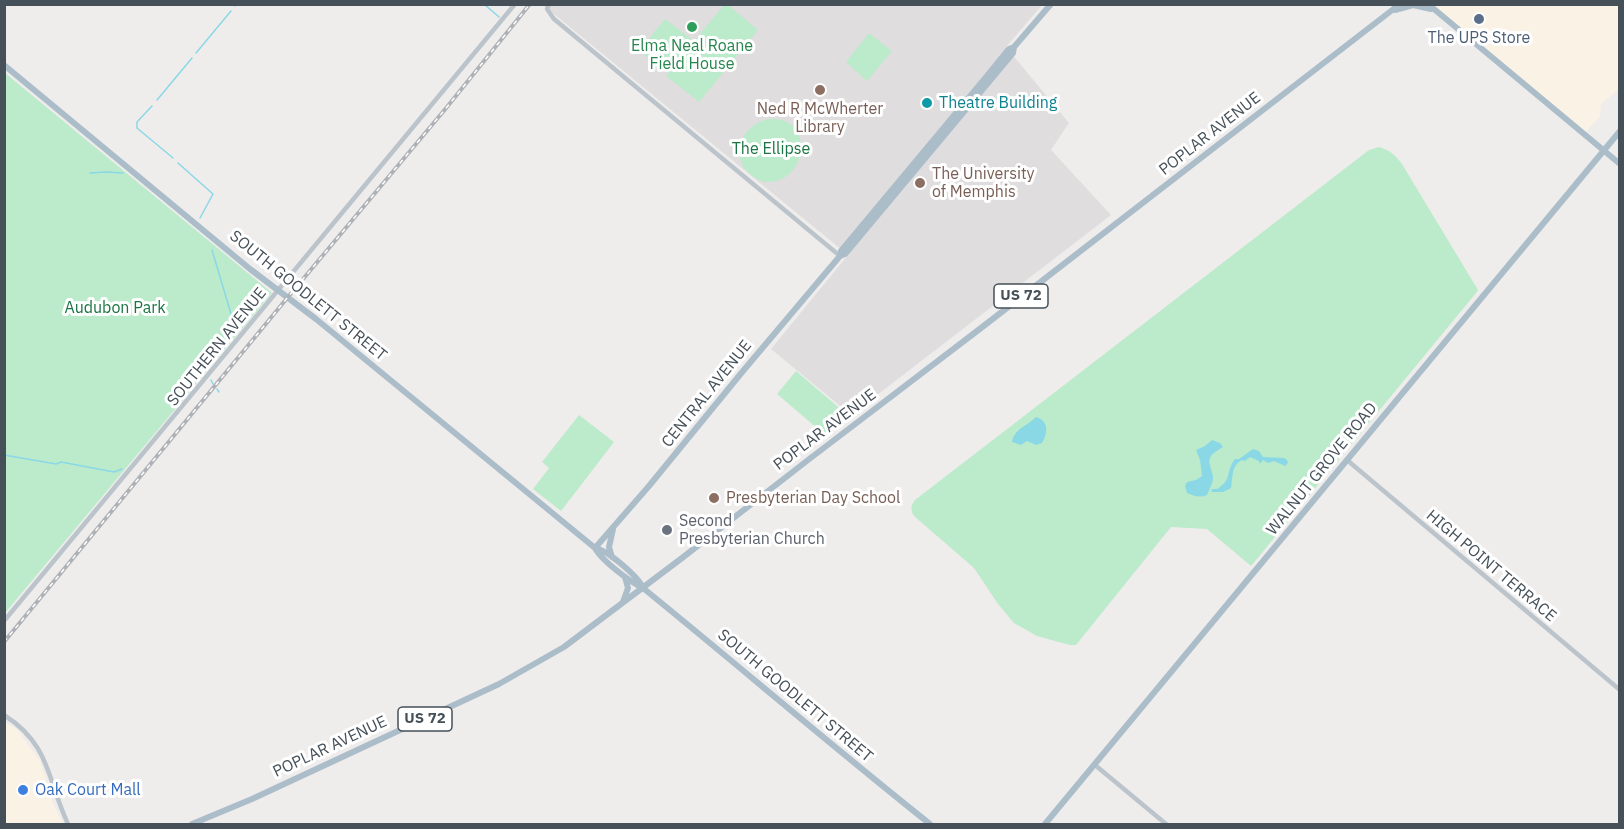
<!DOCTYPE html>
<html>
<head>
<meta charset="utf-8">
<style>
  body { margin:0 }
  #map { position:relative; width:1624px; height:829px; overflow:hidden; background:#efecec; font-family:"IBM Plex Sans",sans-serif }
  canvas { display:block }
  .frame { position:absolute; inset:0; border:6px solid #455058; pointer-events:none }
</style>
</head>
<body>
<div id="map">
<canvas width="1624" height="829"></canvas>
<div class="frame"></div>
</div>
<script>
const c = document.querySelector('canvas').getContext('2d');
c.lineJoin = 'round';
function fill(path, color) {
  c.fillStyle = color;
  c.fill(path, 'evenodd');
}
function trace(path, color, width, dash) {
  c.strokeStyle = color;
  c.lineWidth = width;
  c.lineCap = dash ? 'butt' : 'round';
  c.setLineDash(dash || []);
  c.stroke(path);
}
function drawText(font, color, halo, rows, align = 'center') {
  c.font = font + ' "IBM Plex Sans",sans-serif';
  c.lineWidth = 6;
  c.setLineDash([]);
  c.textBaseline = 'middle';
  c.strokeStyle = halo;
  c.fillStyle = color;
  for (const [text, x, y, turn = 0] of rows) {
    c.save();
    c.translate(x, y);
    c.rotate((+turn || 0) * Math.PI / 180);
    c.textAlign = isNaN(turn) ? turn : align;
    if (halo) c.strokeText(text, 0, 0);
    c.fillText(text, 0, 0);
    c.restore();
  }
}
const commercial = new Path2D(`
  M 1428,5 L 1619,5 L 1619,89 L 1601,104 L 1600,116 L 1584,134 Z
  M 4,722 L 17,729 L 40,761 L 54,806 L 63,824 L 5,824 Z`);
const education = new Path2D(`
  M 543,5 L 1042,5 L 1006,47 L 1069,123 L 1051,150 L 1111,215 L 851,415 L 771,349 L 848,255 Z`);
const green = new Path2D(`
  M 724,5 L 728,5 L 758,30 L 699,102 L 666,76 L 677,62 L 668,72 L 661,67 L 660,68 L 640,51 L 640,49 L 665,19 L 694,41 Z
  M 869,33 L 892,51 L 867,81 L 846,62 Z
  M 5,73 L 272,293 L 5,613 Z
  M 768,119 C 816,115 808,182 768,182 C 761,182 757,179 751,175 C 728,157 742,125 768,119 Z
  M 1379,147 C 1390,150 1395,155 1402,164 L 1478,290 L 1476,293 L 1251,566 L 1207,529 L 1171,527 L 1076,645 L 1070,645 L 1037,636 L 1014,623 L 998,604 L 974,568 L 914,516 C 910,510 911,505 915,500 L 1369,150 Z
  M 796,371 L 844,412 L 825,435 L 777,394 Z
  M 579,415 L 614,442 L 561,511 L 533,489 L 549,468 L 542,462 Z`);
const water = new Path2D(`
  M 1036,417 C 1049,421 1048,433 1042,443 L 1036,445 L 1027,441 L 1021,445 L 1012,442 C 1014,429 1027,426 1036,417 Z
  M 1212,440 L 1220,443 L 1223,447 C 1220,449 1214,452 1211,456 C 1206,463 1214,471 1213,480 C 1212,485 1209,490 1207,495 C 1199,498 1194,496 1187,493 L 1185,486 L 1187,482 L 1196,480 L 1202,476 L 1200,460 L 1196,450 L 1205,446 Z
  M 1253,449 L 1259,451 L 1263,457 L 1284,458 L 1287,460 L 1288,463 L 1285,466 L 1274,461 L 1268,463 L 1263,460 L 1260,464 L 1259,461 L 1250,457 L 1245,461 L 1242,460 C 1231,466 1233,477 1231,488 L 1223,492 L 1211,492 L 1212,489 L 1217,489 C 1233,479 1225,472 1235,459 L 1239,459 Z`);
const stream = new Path2D(`
  M 484,4 L 499,17
  M 235,6 L 236,4
  M 196,53 L 231,11
  M 157,100 L 192,58
  M 152,106 L 137,122 L 137,128 L 173,158
  M 178,163 L 213,194 L 200,218
  M 90,173 L 107,172 L 123,173
  M 212,250 L 234,324 L 231,335
  M 211,380 L 213,384
  M 217,389 L 219,392
  M 4,455 L 56,464 L 61,462 L 114,472 L 122,469`);
const minor = new Path2D(`
  M 549,4 L 547,9 L 554,19 L 840,256
  M 1347,460 L 1620,690
  M 4,621 L 515,4
  M 4,715 C 51,745 47,780 68,824
  M 1095,765 L 1166,824`);
const major = new Path2D(`
  M 1428,4 L 1620,164
  M 1395,10 L 1413,5 L 1431,9
  M 4,65 L 250,269 L 316,319 L 595,548 C 601,560 630,582 643,588 C 739,666 833,747 930,824
  M 840,256 L 845,254 L 1013,53 L 1014,47
  M 595,548 L 649,486 L 743,371 L 840,256 L 841,251 L 987,76 L 1009,49 L 1014,47 L 1051,4
  M 595,548 C 607,550 638,576 643,588
  M 612,557 L 609,547 L 613,529
  M 623,602 L 628,588 L 625,577
  M 192,824 L 252,799 L 499,684 L 564,647 L 682,558 L 808,460 L 981,328 L 1400,4
  M 1045,824 L 1620,131`);
const rail = new Path2D(`
  M 4,642 L 288,297 L 447,107 L 530,4`);
const markers = [
  [1479,19,6,"#5c6f8a"],
  [692,27,6,"#2e9e5b"],
  [820,90,6,"#8d6e63"],
  [927,103,6,"#0f9aa8"],
  [920,183,6,"#8d6e63"],
  [714,498,6,"#8d6e63"],
  [667,530,6,"#6b7280"],
  [23,790,6,"#3f7fe0"]
];
const shields = [
  [1021,296,54],
  [425,719,54]
];
const shieldNames = [
  ["US 72",1021,296],
  ["US 72",425,719]
];
const serviceNames = [
  ["The UPS Store",1479,38]
];
const leisureNames = [
  ["Elma Neal Roane",692,46],
  ["Field House",692,64]
];
const cultureNames = [
  ["Theatre Building",939,103]
];
const educationNames = [
  ["Ned R McWherter",820,109,"center"],
  ["Library",820,127,"center"],
  ["The University",932,174],
  ["of Memphis",932,192],
  ["Presbyterian Day School",726,498]
];
const streetNames = [
  ["POPLAR AVENUE",1210,134,-38],
  ["SOUTH GOODLETT STREET",308,296,39],
  ["SOUTHERN AVENUE",217,347,-51],
  ["CENTRAL AVENUE",707,394,-51],
  ["POPLAR AVENUE",825,430,-37],
  ["WALNUT GROVE ROAD",1322,469,-51],
  ["HIGH POINT TERRACE",1491,566,40],
  ["SOUTH GOODLETT STREET",795,696,40],
  ["POPLAR AVENUE",330,747,-25]
];
const parkNames = [
  ["The Ellipse",771,149],
  ["Audubon Park",115,308]
];
const worshipNames = [
  ["Second",679,521],
  ["Presbyterian Church",679,539]
];
const shopNames = [
  ["Oak Court Mall",35,790]
];
fill(commercial, '#faf2e4');
fill(education, '#dfdddd');
fill(green, '#bbebcb');
fill(water, '#8ad8e6');
trace(stream, '#8ad8e6', 1.5);
trace(minor, '#bbc4cb', 4.5);
trace(major, '#acbdca', 6);
trace(rail, '#aeb2b6', 4);
trace(rail, '#fff', 1.5, [4.5]);
for (const [x, y, r, color] of markers) {
  const dot = new Path2D();
  dot.arc(x, y, r, 0, 2 * Math.PI);
  c.fillStyle = color;
  c.fill(dot);
  trace(dot, '#fff', 2);
}
for (const [x, y, w] of shields) {
  const box = new Path2D();
  box.roundRect(x - w / 2, y - 12, w, 24, 4.5);
  c.fillStyle = '#fff';
  c.fill(box);
  trace(box, '#455058', 1.5);
}
drawText('bold 15px', '#455058', null, shieldNames);
drawText('16px', '#4e5e75', '#fff', serviceNames);
drawText('16px', '#27864d', '#fff', leisureNames);
drawText('16px', '#0d838f', '#fff', cultureNames, 'left');
drawText('16px', '#785e54', '#fff', educationNames, 'left');
drawText('16px', '#455058', '#fff', streetNames);
drawText('16px', '#1b7443', '#fff', parkNames);
drawText('16px', '#5b616d', '#fff', worshipNames, 'left');
drawText('16px', '#366cbe', '#fff', shopNames, 'left');
</script>
</body>
</html>
